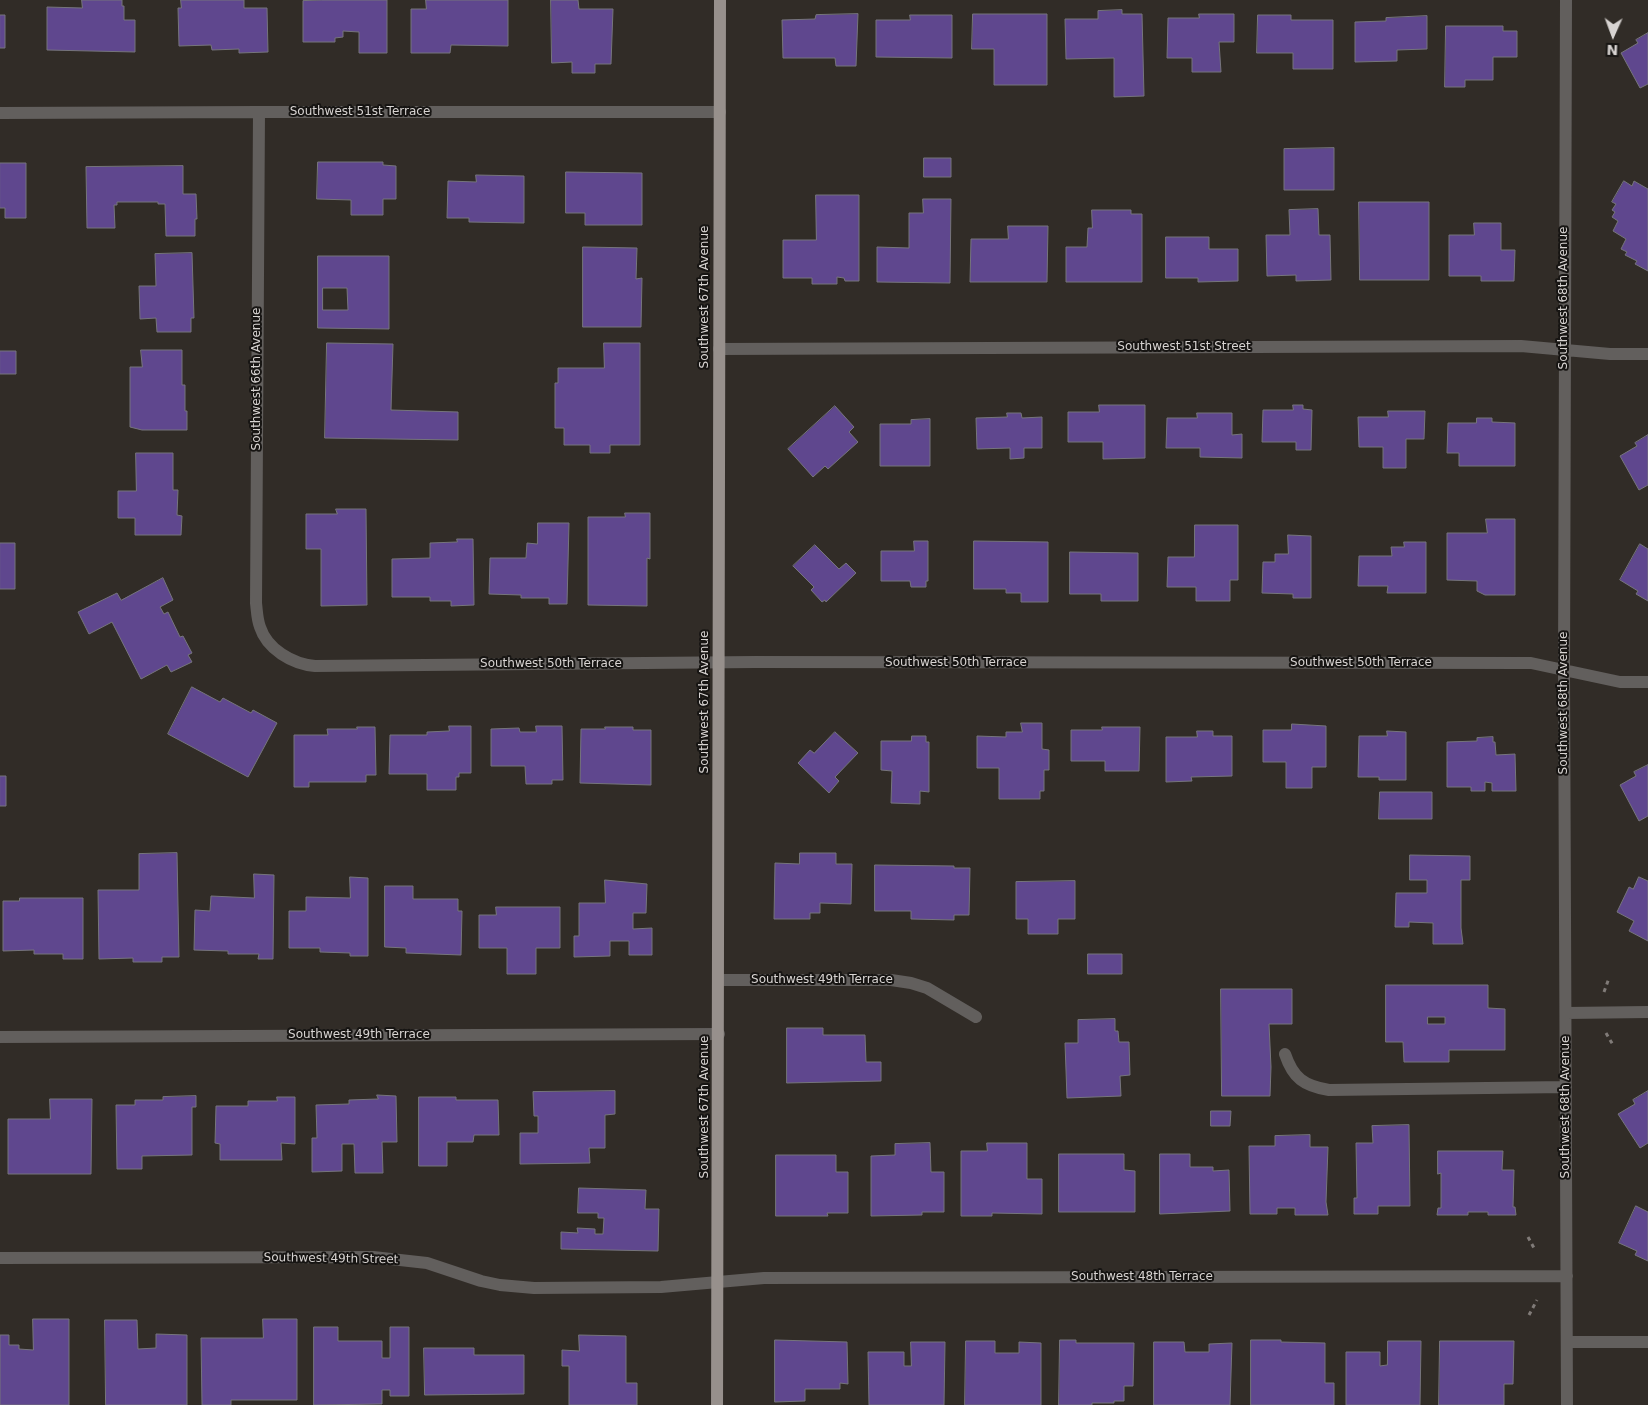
<!DOCTYPE html>
<html>
<head>
<meta charset="utf-8">
<style>
  body { margin:0 }
  #map { position:relative; width:1648px; height:1405px; overflow:hidden; background:#312c27; font-family:"DejaVu Sans",sans-serif }
  canvas { display:block }
  .north { position:absolute; left:1588px; top:10px; width:50px; height:50px; -webkit-text-stroke:4px #171513; paint-order:stroke; rotate:182deg; font-size:14px; font-weight:700; line-height:20px; text-align:center; color:#d8d4d2 }
  .north::after { content:''; display:block; margin:auto; width:18px; height:22px; background:#d8d4d2; clip-path:polygon(50% 0,100% 100%,50% 72%,0 100%) }
</style>
</head>
<body>
<div id="map">
<canvas width="1648" height="1405"></canvas>
<div class="north">N</div>
</div>
<script>
const c = document.querySelector('canvas').getContext('2d');
c.lineJoin = 'round';
function fill(path, color) {
  c.fillStyle = color;
  c.fill(path, 'evenodd');
}
function trace(path, color, width, dash) {
  c.strokeStyle = color;
  c.lineWidth = width;
  c.lineCap = dash ? 'butt' : 'round';
  c.setLineDash(dash || []);
  c.stroke(path);
}
function drawText(font, color, halo, rows, align = 'center') {
  c.font = font + ' "DejaVu Sans",sans-serif';
  c.lineWidth = 4;
  c.setLineDash([]);
  c.textBaseline = 'middle';
  c.strokeStyle = halo;
  c.fillStyle = color;
  for (const [text, x, y, turn = 0] of rows) {
    c.save();
    c.translate(x, y);
    c.rotate((+turn || 0) * Math.PI / 180);
    c.textAlign = isNaN(turn) ? turn : align;
    if (halo) c.strokeText(text, 0, 0);
    c.fillText(text, 0, 0);
    c.restore();
  }
}
const building = new Path2D(`
  M 82,0 L 122,0 L 122,6 L 124,6 L 124,20 L 135,20 L 135,52 L 47,50 L 47,7 L 82,8 Z
  M 181,0 L 244,0 L 244,8 L 267,8 L 268,52 L 239,53 L 239,49 L 212,50 L 211,45 L 179,46 L 178,8 L 181,8 Z
  M 322,0 L 387,0 L 387,53 L 359,53 L 359,32 L 343,31 L 343,37 L 335,38 L 335,42 L 303,42 L 303,1 Z
  M 426,0 L 508,0 L 508,46 L 451,45 L 450,53 L 411,53 L 411,9 L 426,9 Z
  M 551,0 L 578,0 L 579,9 L 613,9 L 611,64 L 595,64 L 595,73 L 572,73 L 572,62 L 552,63 Z
  M 1122,10 L 1122,14 L 1142,14 L 1144,96 L 1114,97 L 1114,58 L 1066,59 L 1065,19 L 1098,19 L 1098,11 Z
  M 858,14 L 856,66 L 836,66 L 835,58 L 783,58 L 782,20 L 815,19 L 816,15 Z
  M 973,14 L 1047,14 L 1047,85 L 994,85 L 994,49 L 972,49 Z
  M 1199,14 L 1234,14 L 1234,42 L 1219,42 L 1221,72 L 1192,72 L 1192,58 L 1167,58 L 1168,18 L 1199,18 Z
  M 0,15 L 5,15 L 5,48 L 0,48 Z
  M 910,15 L 952,15 L 952,58 L 876,57 L 876,20 L 910,20 Z
  M 1258,15 L 1291,15 L 1291,20 L 1333,20 L 1333,69 L 1293,69 L 1293,53 L 1257,53 Z
  M 1427,16 L 1427,49 L 1397,50 L 1397,61 L 1355,62 L 1355,22 L 1386,21 L 1386,18 Z
  M 1446,26 L 1503,26 L 1503,31 L 1517,31 L 1517,57 L 1493,57 L 1493,80 L 1465,80 L 1465,87 L 1445,87 Z
  M 1648,33 L 1648,84 L 1640,88 L 1621,53 L 1638,43 L 1636,40 Z
  M 1334,148 L 1334,190 L 1284,190 L 1284,149 Z
  M 924,158 L 951,158 L 951,177 L 924,177 Z
  M 318,162 L 383,162 L 383,165 L 396,166 L 396,199 L 383,199 L 383,215 L 351,215 L 351,200 L 317,199 Z
  M 0,163 L 26,163 L 26,218 L 5,218 L 5,208 L 0,208 Z
  M 183,166 L 183,194 L 196,194 L 197,219 L 195,219 L 195,236 L 166,236 L 165,204 L 158,204 L 158,202 L 117,202 L 117,205 L 114,205 L 115,228 L 87,228 L 86,167 Z
  M 566,172 L 642,173 L 642,225 L 585,225 L 585,213 L 566,213 Z
  M 476,175 L 524,176 L 524,223 L 469,222 L 469,218 L 447,218 L 448,181 L 476,182 Z
  M 1624,181 L 1632,186 L 1634,181 L 1648,189 L 1648,271 L 1635,264 L 1637,261 L 1625,255 L 1627,252 L 1621,249 L 1626,239 L 1613,231 L 1618,221 L 1612,217 L 1615,212 L 1612,210 L 1616,204 L 1612,202 Z
  M 816,195 L 859,195 L 859,281 L 845,281 L 844,278 L 837,277 L 837,284 L 812,284 L 812,278 L 783,278 L 783,240 L 816,240 Z
  M 923,199 L 951,199 L 950,283 L 877,282 L 877,247 L 909,248 L 909,213 L 923,213 Z
  M 1359,202 L 1429,202 L 1429,280 L 1360,280 Z
  M 1318,209 L 1319,235 L 1330,235 L 1331,280 L 1296,281 L 1296,275 L 1267,276 L 1266,235 L 1290,235 L 1289,210 Z
  M 1092,210 L 1131,210 L 1131,214 L 1142,214 L 1142,282 L 1066,282 L 1066,247 L 1087,247 L 1088,228 L 1092,228 Z
  M 1474,223 L 1501,223 L 1501,250 L 1515,250 L 1514,281 L 1481,281 L 1481,276 L 1449,276 L 1449,235 L 1474,235 Z
  M 1008,226 L 1048,226 L 1047,282 L 970,282 L 971,239 L 1008,239 Z
  M 1166,237 L 1209,237 L 1209,249 L 1238,249 L 1238,281 L 1198,282 L 1198,278 L 1166,278 Z
  M 583,247 L 637,248 L 636,279 L 642,278 L 641,327 L 583,327 Z
  M 192,253 L 194,318 L 191,318 L 191,332 L 157,332 L 156,318 L 140,319 L 139,286 L 156,286 L 155,254 Z
  M 318,256 L 389,256 L 389,329 L 318,328 ZM 323,288 L 347,288 L 348,310 L 323,310 Z
  M 327,343 L 393,344 L 391,410 L 458,412 L 458,440 L 325,438 Z
  M 604,343 L 640,343 L 640,445 L 610,445 L 610,453 L 590,453 L 590,445 L 564,445 L 564,428 L 555,428 L 555,383 L 558,383 L 558,368 L 604,368 Z
  M 141,350 L 182,350 L 182,385 L 185,385 L 185,411 L 187,411 L 187,430 L 142,430 L 130,427 L 130,367 L 142,367 Z
  M 0,351 L 16,351 L 16,374 L 0,374 Z
  M 1099,405 L 1145,405 L 1145,458 L 1103,459 L 1103,442 L 1068,442 L 1068,412 L 1099,412 Z
  M 1293,405 L 1303,405 L 1303,409 L 1312,410 L 1311,450 L 1296,450 L 1296,442 L 1262,442 L 1263,410 L 1293,410 Z
  M 835,406 L 854,427 L 849,432 L 858,442 L 828,469 L 825,466 L 813,477 L 788,449 Z
  M 1388,411 L 1425,411 L 1424,439 L 1406,439 L 1406,468 L 1383,468 L 1383,447 L 1359,447 L 1358,417 L 1388,417 Z
  M 1007,413 L 1021,413 L 1022,418 L 1042,417 L 1042,448 L 1024,448 L 1024,458 L 1010,459 L 1010,448 L 977,449 L 976,418 L 1007,417 Z
  M 1197,413 L 1232,413 L 1232,435 L 1242,434 L 1242,458 L 1200,457 L 1200,448 L 1166,448 L 1167,418 L 1197,418 Z
  M 1477,418 L 1492,418 L 1492,422 L 1515,423 L 1515,466 L 1459,466 L 1459,453 L 1447,453 L 1448,423 L 1476,423 Z
  M 930,419 L 930,466 L 880,466 L 880,424 L 911,424 L 911,420 Z
  M 1648,435 L 1648,485 L 1639,490 L 1620,456 L 1637,446 L 1635,443 Z
  M 136,453 L 173,453 L 173,490 L 178,490 L 177,515 L 182,516 L 181,535 L 135,535 L 135,518 L 118,518 L 118,491 L 136,491 Z
  M 336,509 L 366,509 L 367,605 L 321,606 L 321,549 L 306,549 L 306,514 L 337,514 Z
  M 625,513 L 650,513 L 650,559 L 647,558 L 647,606 L 588,605 L 588,517 L 625,517 Z
  M 1486,519 L 1515,519 L 1515,595 L 1485,595 L 1477,591 L 1477,581 L 1447,580 L 1447,533 L 1487,533 Z
  M 538,523 L 569,523 L 567,604 L 549,604 L 549,598 L 521,598 L 521,595 L 489,594 L 490,558 L 526,558 L 527,543 L 537,544 Z
  M 1195,525 L 1238,525 L 1238,580 L 1230,580 L 1230,601 L 1196,601 L 1196,587 L 1167,587 L 1168,557 L 1194,557 Z
  M 1288,535 L 1311,536 L 1311,598 L 1293,598 L 1293,594 L 1262,593 L 1263,562 L 1275,562 L 1275,554 L 1288,554 Z
  M 457,539 L 473,539 L 474,605 L 451,606 L 451,601 L 430,601 L 430,597 L 392,597 L 392,559 L 430,558 L 430,543 L 457,542 Z
  M 914,541 L 928,541 L 928,581 L 926,581 L 926,587 L 911,587 L 910,581 L 881,581 L 881,551 L 914,551 Z
  M 974,541 L 1048,542 L 1048,602 L 1021,602 L 1021,593 L 1006,593 L 1006,589 L 974,589 Z
  M 1404,542 L 1426,542 L 1426,593 L 1387,593 L 1388,586 L 1358,586 L 1359,556 L 1392,556 L 1391,547 L 1404,547 Z
  M 0,543 L 15,543 L 15,589 L 0,589 Z
  M 1640,544 L 1648,549 L 1648,601 L 1636,594 L 1638,591 L 1620,580 Z
  M 815,545 L 839,569 L 846,563 L 856,573 L 826,602 L 825,600 L 822,602 L 811,590 L 814,587 L 793,566 Z
  M 1070,552 L 1138,553 L 1138,601 L 1101,601 L 1101,594 L 1070,594 Z
  M 163,578 L 173,600 L 160,607 L 164,614 L 168,612 L 180,637 L 183,636 L 192,653 L 188,655 L 192,662 L 171,672 L 167,665 L 141,679 L 112,622 L 89,634 L 78,612 L 117,593 L 121,600 Z
  M 192,687 L 220,702 L 223,698 L 251,713 L 253,710 L 277,723 L 248,777 L 168,734 Z
  M 1021,723 L 1042,723 L 1042,749 L 1049,750 L 1049,770 L 1044,770 L 1044,791 L 1040,791 L 1040,799 L 999,799 L 999,768 L 977,768 L 977,736 L 1006,737 L 1006,732 L 1022,732 Z
  M 1292,724 L 1326,726 L 1326,767 L 1312,767 L 1312,788 L 1286,788 L 1286,762 L 1263,762 L 1263,730 L 1291,730 Z
  M 449,726 L 471,726 L 471,773 L 459,773 L 459,777 L 456,777 L 456,790 L 427,790 L 427,774 L 389,774 L 390,735 L 427,735 L 427,732 L 449,731 Z
  M 536,726 L 562,726 L 563,780 L 552,780 L 552,784 L 526,784 L 525,766 L 491,766 L 491,729 L 519,728 L 520,732 L 536,732 Z
  M 357,727 L 375,727 L 376,775 L 366,775 L 366,782 L 309,782 L 309,787 L 294,787 L 294,735 L 328,735 L 327,729 L 357,729 Z
  M 605,727 L 633,727 L 633,730 L 651,730 L 651,785 L 580,783 L 581,729 L 605,729 Z
  M 1102,727 L 1140,727 L 1139,771 L 1105,771 L 1105,761 L 1071,761 L 1071,730 L 1102,730 Z
  M 1197,731 L 1213,731 L 1213,736 L 1232,736 L 1232,776 L 1191,777 L 1192,781 L 1166,782 L 1166,737 L 1197,737 Z
  M 1387,731 L 1406,732 L 1406,780 L 1379,780 L 1379,777 L 1358,777 L 1359,736 L 1387,736 Z
  M 835,732 L 858,753 L 835,777 L 839,781 L 829,793 L 798,763 L 810,750 L 814,753 Z
  M 912,736 L 926,736 L 926,742 L 929,742 L 929,792 L 920,791 L 920,804 L 891,803 L 892,771 L 881,770 L 881,741 L 911,741 Z
  M 1493,737 L 1493,742 L 1495,742 L 1496,755 L 1515,754 L 1516,791 L 1492,791 L 1492,783 L 1485,782 L 1485,791 L 1471,791 L 1471,787 L 1447,787 L 1447,742 L 1477,741 L 1477,738 Z
  M 1648,765 L 1648,816 L 1639,821 L 1620,785 L 1636,776 L 1634,772 Z
  M 0,776 L 6,776 L 6,806 L 0,806 Z
  M 1380,792 L 1432,792 L 1432,819 L 1379,819 Z
  M 177,853 L 179,957 L 162,957 L 162,962 L 133,962 L 133,958 L 99,959 L 98,890 L 139,890 L 139,854 Z
  M 800,853 L 836,853 L 836,864 L 852,864 L 851,904 L 820,903 L 820,913 L 810,913 L 810,919 L 774,919 L 775,863 L 799,864 Z
  M 1410,855 L 1470,856 L 1470,880 L 1461,880 L 1461,928 L 1463,944 L 1433,944 L 1433,923 L 1409,922 L 1409,927 L 1395,927 L 1396,893 L 1427,893 L 1427,880 L 1410,880 Z
  M 875,865 L 954,866 L 954,868 L 970,868 L 969,915 L 954,915 L 954,920 L 911,919 L 911,911 L 875,911 Z
  M 254,874 L 274,875 L 273,959 L 258,959 L 259,954 L 228,954 L 228,951 L 194,950 L 195,910 L 210,911 L 211,896 L 254,898 Z
  M 350,877 L 368,878 L 368,956 L 350,956 L 350,953 L 320,952 L 320,948 L 289,948 L 289,911 L 306,911 L 306,897 L 350,898 Z
  M 1639,877 L 1648,881 L 1648,941 L 1629,931 L 1634,921 L 1617,912 L 1629,887 L 1633,889 Z
  M 605,880 L 647,884 L 646,913 L 633,913 L 633,929 L 652,928 L 652,955 L 629,955 L 629,941 L 610,941 L 610,956 L 574,957 L 574,936 L 579,936 L 579,903 L 605,903 Z
  M 1075,881 L 1075,919 L 1058,919 L 1058,934 L 1028,934 L 1028,919 L 1016,919 L 1016,882 Z
  M 385,886 L 413,886 L 413,899 L 458,899 L 458,911 L 462,911 L 461,955 L 406,953 L 406,948 L 385,947 Z
  M 20,898 L 83,898 L 83,959 L 63,959 L 63,954 L 34,954 L 34,950 L 3,951 L 3,901 L 19,901 Z
  M 496,907 L 560,907 L 560,948 L 536,948 L 536,974 L 507,974 L 507,948 L 479,948 L 479,915 L 496,915 Z
  M 1088,954 L 1122,954 L 1122,974 L 1088,974 Z
  M 1386,985 L 1488,985 L 1488,1008 L 1505,1009 L 1505,1050 L 1449,1050 L 1449,1062 L 1404,1062 L 1403,1042 L 1386,1042 ZM 1428,1017 L 1445,1017 L 1445,1024 L 1428,1024 Z
  M 1221,989 L 1292,989 L 1292,1024 L 1269,1024 L 1271,1067 L 1270,1096 L 1222,1096 Z
  M 1115,1019 L 1115,1031 L 1118,1031 L 1119,1042 L 1129,1042 L 1130,1075 L 1120,1076 L 1121,1096 L 1067,1098 L 1065,1043 L 1078,1043 L 1078,1020 Z
  M 787,1028 L 823,1028 L 823,1035 L 865,1035 L 866,1062 L 881,1062 L 881,1081 L 787,1083 Z
  M 615,1091 L 615,1114 L 605,1115 L 605,1148 L 589,1148 L 590,1163 L 520,1164 L 520,1133 L 538,1133 L 538,1116 L 534,1116 L 533,1092 Z
  M 1648,1091 L 1648,1143 L 1640,1148 L 1618,1114 L 1635,1104 L 1633,1100 Z
  M 377,1095 L 396,1096 L 397,1142 L 382,1142 L 383,1173 L 355,1173 L 354,1144 L 342,1144 L 342,1171 L 312,1172 L 312,1138 L 317,1138 L 316,1105 L 349,1104 L 349,1100 L 378,1099 Z
  M 196,1096 L 196,1107 L 192,1107 L 192,1155 L 142,1156 L 142,1169 L 117,1169 L 116,1105 L 135,1105 L 135,1100 L 163,1100 L 163,1097 Z
  M 277,1097 L 295,1097 L 295,1144 L 281,1143 L 282,1160 L 220,1160 L 220,1144 L 215,1143 L 216,1106 L 248,1106 L 248,1101 L 277,1101 Z
  M 419,1097 L 456,1097 L 456,1100 L 498,1100 L 499,1135 L 474,1135 L 473,1142 L 447,1142 L 447,1166 L 419,1166 Z
  M 50,1099 L 92,1099 L 91,1174 L 8,1174 L 8,1119 L 50,1119 Z
  M 1211,1111 L 1231,1111 L 1230,1126 L 1211,1126 Z
  M 1409,1125 L 1410,1206 L 1378,1206 L 1378,1214 L 1354,1214 L 1354,1198 L 1357,1198 L 1356,1143 L 1373,1143 L 1372,1126 Z
  M 1310,1135 L 1310,1147 L 1328,1147 L 1326,1202 L 1328,1215 L 1295,1215 L 1295,1208 L 1277,1208 L 1277,1214 L 1250,1214 L 1249,1146 L 1275,1146 L 1275,1136 Z
  M 930,1143 L 931,1172 L 944,1172 L 944,1212 L 922,1212 L 922,1215 L 871,1216 L 871,1156 L 895,1155 L 895,1144 Z
  M 987,1143 L 1027,1143 L 1027,1179 L 1042,1179 L 1042,1214 L 992,1213 L 992,1216 L 961,1216 L 961,1151 L 987,1151 Z
  M 1438,1151 L 1503,1151 L 1502,1170 L 1514,1170 L 1513,1207 L 1515,1207 L 1516,1215 L 1488,1215 L 1488,1212 L 1468,1212 L 1468,1215 L 1437,1215 L 1438,1208 L 1441,1208 L 1441,1173 L 1438,1174 Z
  M 1059,1154 L 1124,1154 L 1124,1170 L 1135,1171 L 1135,1212 L 1059,1212 Z
  M 1160,1154 L 1190,1154 L 1190,1167 L 1213,1167 L 1213,1171 L 1229,1170 L 1230,1211 L 1160,1214 Z
  M 776,1155 L 836,1155 L 836,1172 L 848,1172 L 848,1213 L 827,1213 L 828,1216 L 776,1216 Z
  M 579,1188 L 646,1190 L 645,1209 L 659,1209 L 658,1251 L 561,1249 L 561,1232 L 578,1233 L 577,1228 L 595,1229 L 595,1234 L 603,1234 L 604,1218 L 598,1218 L 598,1213 L 578,1213 Z
  M 1636,1206 L 1648,1212 L 1648,1261 L 1635,1255 L 1637,1251 L 1619,1243 Z
  M 33,1319 L 69,1319 L 69,1405 L 0,1405 L 0,1335 L 9,1335 L 9,1345 L 19,1345 L 19,1349 L 33,1350 Z
  M 263,1319 L 297,1319 L 297,1400 L 231,1400 L 231,1405 L 202,1405 L 201,1338 L 263,1338 Z
  M 105,1320 L 137,1320 L 138,1349 L 156,1348 L 156,1334 L 187,1335 L 187,1405 L 106,1405 Z
  M 314,1327 L 338,1327 L 338,1341 L 382,1341 L 382,1358 L 390,1358 L 390,1327 L 409,1327 L 409,1396 L 390,1396 L 390,1390 L 382,1390 L 382,1404 L 314,1405 Z
  M 579,1335 L 626,1336 L 626,1383 L 637,1383 L 637,1405 L 569,1405 L 569,1366 L 562,1366 L 562,1350 L 579,1351 Z
  M 775,1340 L 847,1342 L 848,1384 L 840,1383 L 840,1389 L 805,1389 L 805,1401 L 775,1402 Z
  M 1060,1340 L 1076,1340 L 1076,1343 L 1134,1343 L 1133,1386 L 1124,1386 L 1124,1401 L 1114,1401 L 1114,1403 L 1092,1403 L 1092,1405 L 1059,1405 Z
  M 1251,1340 L 1281,1340 L 1281,1342 L 1325,1343 L 1325,1383 L 1334,1383 L 1334,1405 L 1251,1405 Z
  M 966,1341 L 995,1341 L 995,1353 L 1019,1353 L 1019,1342 L 1041,1343 L 1041,1405 L 965,1405 Z
  M 1388,1341 L 1421,1341 L 1420,1405 L 1346,1405 L 1346,1352 L 1380,1352 L 1380,1366 L 1387,1365 Z
  M 1440,1341 L 1514,1341 L 1513,1384 L 1504,1384 L 1504,1405 L 1439,1405 Z
  M 911,1342 L 945,1342 L 944,1405 L 869,1405 L 868,1352 L 904,1352 L 904,1366 L 911,1366 Z
  M 1154,1342 L 1184,1342 L 1185,1352 L 1209,1352 L 1209,1344 L 1232,1343 L 1230,1405 L 1154,1405 Z
  M 424,1348 L 474,1348 L 474,1355 L 524,1355 L 524,1394 L 425,1395 Z`);
const path = new Path2D(`
  M 1604,992 L 1609,978
  M 1606,1033 L 1613,1045
  M 1528,1237 L 1535,1250
  M 1529,1315 L 1537,1300`);
const minor = new Path2D(`
  M 1566,0 L 1564,671 L 1567,1405
  M 259,112 L 256,603 C 257,611 257,619 260,627 C 267,649 292,664 315,666 L 755,662 L 1531,663 L 1620,682 L 1648,682
  M 0,113 L 259,112 L 720,112
  M 719,349 L 1521,346 L 1610,354 L 1648,354
  M 719,980 L 891,980 L 911,983 L 927,988 L 976,1017
  M 1566,1013 L 1648,1012
  M 0,1037 L 719,1034
  M 1285,1054 C 1293,1078 1304,1086 1329,1090 L 1566,1087
  M 0,1258 L 373,1257 L 427,1263 L 481,1281 L 500,1285 L 534,1288 L 661,1287 L 764,1278 L 1567,1276
  M 1567,1342 L 1648,1342`);
const major = new Path2D(`
  M 717,1405 L 720,0`);
const streetNames = [
  ["Southwest 51st Terrace",360,112],
  ["Southwest 67th Avenue",705,297,-90],
  ["Southwest 68th Avenue",1564,298,-90],
  ["Southwest 51st Street",1184,347],
  ["Southwest 66th Avenue",257,379,-90],
  ["Southwest 50th Terrace",956,663],
  ["Southwest 50th Terrace",1361,663],
  ["Southwest 50th Terrace",551,664],
  ["Southwest 67th Avenue",705,702,-90],
  ["Southwest 68th Avenue",1564,703,-90],
  ["Southwest 49th Terrace",822,980],
  ["Southwest 49th Terrace",359,1035],
  ["Southwest 67th Avenue",705,1107,-90],
  ["Southwest 68th Avenue",1566,1107,-90],
  ["Southwest 49th Street",331,1259,1],
  ["Southwest 48th Terrace",1142,1277]
];
fill(building, '#5f478e');
trace(building, '#76757c', 1);
trace(path, '#807b78', 3, [4, 4]);
trace(minor, '#625f5d', 12);
trace(major, '#97908c', 12);
drawText('12px', '#d8d4d2', '#171513', streetNames);
</script>
</body>
</html>
